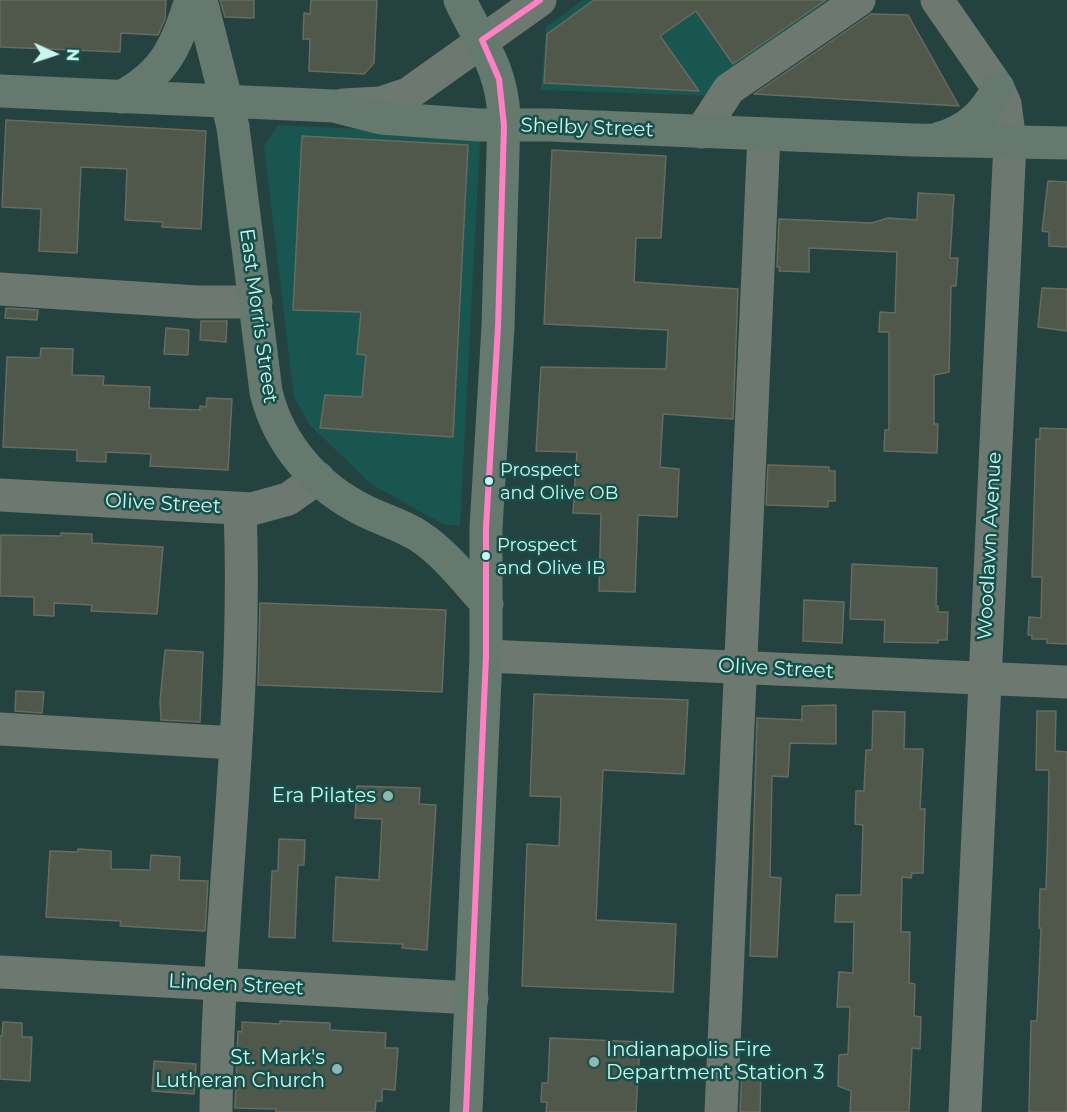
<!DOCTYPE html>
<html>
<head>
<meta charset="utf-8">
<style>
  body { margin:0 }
  #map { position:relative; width:1067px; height:1112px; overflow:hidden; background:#244340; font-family:Montserrat,sans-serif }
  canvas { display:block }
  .north { position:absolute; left:24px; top:24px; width:60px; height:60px; -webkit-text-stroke:4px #17504a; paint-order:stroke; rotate:93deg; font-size:16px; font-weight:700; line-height:24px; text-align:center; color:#c8f7f0 }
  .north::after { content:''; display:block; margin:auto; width:21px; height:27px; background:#c8f7f0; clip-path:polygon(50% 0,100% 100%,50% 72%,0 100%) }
</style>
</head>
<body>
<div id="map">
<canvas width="1067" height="1112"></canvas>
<div class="north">N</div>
</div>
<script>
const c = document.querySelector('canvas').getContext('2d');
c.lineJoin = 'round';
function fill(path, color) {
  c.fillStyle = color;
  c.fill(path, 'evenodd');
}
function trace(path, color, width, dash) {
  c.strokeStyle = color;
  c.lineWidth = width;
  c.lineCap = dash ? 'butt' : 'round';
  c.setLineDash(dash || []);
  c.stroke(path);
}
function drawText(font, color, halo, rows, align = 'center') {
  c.font = font + ' Montserrat,sans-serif';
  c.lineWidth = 5;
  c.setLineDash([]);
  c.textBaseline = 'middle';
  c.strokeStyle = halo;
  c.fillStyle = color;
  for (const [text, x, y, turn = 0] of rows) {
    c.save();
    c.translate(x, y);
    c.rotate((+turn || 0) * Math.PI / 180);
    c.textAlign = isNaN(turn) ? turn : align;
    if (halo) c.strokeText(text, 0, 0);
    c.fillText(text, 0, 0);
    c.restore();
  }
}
const built = new Path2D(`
  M 583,0 L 853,0 L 713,96 L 541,90 L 546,27 Z
  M 278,125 L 475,135 L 480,140 L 460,526 L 443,524 L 371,484 L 310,425 L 294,397 L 264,146 Z`);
const building = new Path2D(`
  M 0,0 L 166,0 L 165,19 L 158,35 L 121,33 L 120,52 L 0,47 Z
  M 220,0 L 254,0 L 254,18 L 225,17 Z
  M 311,0 L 377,0 L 374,63 L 364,74 L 309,71 L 310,39 L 303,39 L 304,13 L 310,14 Z
  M 594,0 L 826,0 L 733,64 L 696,11 L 660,36 L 699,91 L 544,83 L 547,34 Z
  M 871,14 L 908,15 L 959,106 L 754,94 Z
  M 6,120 L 206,131 L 201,229 L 162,227 L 163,222 L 125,220 L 127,169 L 81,167 L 77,253 L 39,251 L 41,209 L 2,207 Z
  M 302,136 L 468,145 L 453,437 L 320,428 L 325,395 L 362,397 L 366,355 L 357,354 L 361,312 L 293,310 Z
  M 552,150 L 666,156 L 661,238 L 636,238 L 634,282 L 738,289 L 733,419 L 663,414 L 660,467 L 679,469 L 677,517 L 638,515 L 635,592 L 599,591 L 601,514 L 573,513 L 577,452 L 536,451 L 541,367 L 666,369 L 668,330 L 544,324 Z
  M 1048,181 L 1067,182 L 1067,247 L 1049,246 L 1049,232 L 1042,231 Z
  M 918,193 L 954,195 L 950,258 L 958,258 L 956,286 L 951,286 L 949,372 L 934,375 L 934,424 L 938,424 L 937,453 L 884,451 L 885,430 L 889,430 L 889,332 L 879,332 L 880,312 L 895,313 L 897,252 L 809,248 L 809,272 L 779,271 L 780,267 L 777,267 L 779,219 L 872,223 L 888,218 L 917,220 Z
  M 1042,288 L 1067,289 L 1067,331 L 1038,327 Z
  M 6,308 L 38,310 L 37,320 L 5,318 Z
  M 201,321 L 227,321 L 226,342 L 200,340 Z
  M 166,328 L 189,330 L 188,355 L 164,354 Z
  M 41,348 L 73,349 L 72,375 L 104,376 L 103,385 L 150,387 L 149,408 L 200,410 L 200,406 L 206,407 L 207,398 L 232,399 L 228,470 L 150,466 L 151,454 L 106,452 L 106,462 L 77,461 L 77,450 L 3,447 L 7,357 L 40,358 Z
  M 1040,428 L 1067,429 L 1067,644 L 1047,643 L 1047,639 L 1032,639 L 1032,635 L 1028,635 L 1029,617 L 1041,618 L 1042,577 L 1032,577 L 1036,439 L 1040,439 Z
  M 768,465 L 829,467 L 829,471 L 835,471 L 835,501 L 828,501 L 828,507 L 766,505 Z
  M 61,533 L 92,534 L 92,543 L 163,547 L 157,614 L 91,611 L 92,605 L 54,603 L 54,616 L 34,615 L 34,597 L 0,596 L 1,535 L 61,536 Z
  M 852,564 L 937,568 L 936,606 L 938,606 L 938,612 L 948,612 L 947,640 L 938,640 L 938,643 L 884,642 L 885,620 L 850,619 Z
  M 804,600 L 844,602 L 842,643 L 803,641 Z
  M 260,603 L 446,610 L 442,692 L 258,685 Z
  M 165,650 L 203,652 L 200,722 L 161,720 L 160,701 Z
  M 16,691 L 44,692 L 42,713 L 15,711 Z
  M 534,694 L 688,700 L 684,774 L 603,770 L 596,920 L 676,924 L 673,992 L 522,986 L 527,844 L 559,846 L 561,797 L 530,796 Z
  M 836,705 L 836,744 L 790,743 L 788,777 L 772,776 L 770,877 L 781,878 L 777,957 L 750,956 L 757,718 L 802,720 L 802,706 Z
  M 873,711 L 905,712 L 904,749 L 923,749 L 920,809 L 925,809 L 923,873 L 912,873 L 911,878 L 902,877 L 901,932 L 910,932 L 909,983 L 915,984 L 914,1016 L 921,1017 L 920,1049 L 912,1048 L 909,1112 L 850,1112 L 851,1091 L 838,1086 L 839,1055 L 848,1054 L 850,1007 L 837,1007 L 839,972 L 853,973 L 854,922 L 835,922 L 836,895 L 861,895 L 863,825 L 855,824 L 856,791 L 864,791 L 866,750 L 872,750 Z
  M 1037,711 L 1056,711 L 1055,751 L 1067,752 L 1067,1112 L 1029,1112 L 1031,1021 L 1037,1021 L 1041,928 L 1039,928 L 1040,889 L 1046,889 L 1048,827 L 1049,770 L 1036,770 Z
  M 357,786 L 420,788 L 419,804 L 436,805 L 427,950 L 402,948 L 403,944 L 333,941 L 336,877 L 379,880 L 382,819 L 355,818 Z
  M 279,839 L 305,840 L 304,865 L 298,865 L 295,938 L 269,937 L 272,871 L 278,871 Z
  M 78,849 L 111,851 L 111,869 L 150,870 L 151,855 L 180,857 L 179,880 L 208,881 L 205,931 L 120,926 L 121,921 L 46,917 L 50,851 L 78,852 Z
  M 280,1021 L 330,1023 L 330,1030 L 386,1033 L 385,1048 L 398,1048 L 395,1090 L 382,1089 L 382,1101 L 376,1101 L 375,1112 L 276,1112 L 276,1109 L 235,1108 L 238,1031 L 242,1032 L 242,1022 L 280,1024 Z
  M 3,1022 L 22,1023 L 22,1037 L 32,1037 L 30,1081 L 0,1079 L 0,1036 L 2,1036 Z
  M 550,1038 L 640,1042 L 636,1112 L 546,1112 L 547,1102 L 541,1102 L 542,1083 L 548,1083 Z
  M 154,1061 L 196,1064 L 194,1094 L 152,1091 Z
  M 742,1070 L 761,1071 L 760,1112 L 740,1112 Z`);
const minor = new Path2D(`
  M 937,0 L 998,88 L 1005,104 L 1010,142 L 965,1112
  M 343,105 L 381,103 L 408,94 L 540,0
  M 701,132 L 729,89 L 859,0
  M 0,289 L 197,302 L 256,302
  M 0,495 L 252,509 L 288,499 L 318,478
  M 486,656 L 1067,682
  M 0,729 L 235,743
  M 0,972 L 472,998
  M 216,1112 C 218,911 248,710 240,509
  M 721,1112 L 764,134`);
const major = new Path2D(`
  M 201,0 L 233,127 L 266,392 C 279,445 316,487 365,511 C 383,520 402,525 419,536 C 446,554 466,581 487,604
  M 460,0 C 480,43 502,67 504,117 L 498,327 L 486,528 L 486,656 L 466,1112
  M 0,91 L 334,106 L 381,118 L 479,125 L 549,125 L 914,140 L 1067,143
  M 121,97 C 166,73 176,46 191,0
  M 940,138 C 968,131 986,113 998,88`);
const bus1 = new Path2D(`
  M 466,1112 L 486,656 L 486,528 L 498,327 L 504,126 L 499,79 L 482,40 L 540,0`);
const markers = [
  [489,481,5,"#c8f7f0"],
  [486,556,5,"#c8f7f0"],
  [388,796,6,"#8fb8b2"],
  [594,1062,6,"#8fb8b2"],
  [337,1069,6,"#8fb8b2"]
];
const busNames = [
  ["Prospect",500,471],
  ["and Olive OB",500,494],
  ["Prospect",497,546],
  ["and Olive IB",497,569]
];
const streetNames = [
  ["Shelby Street",587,128,2],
  ["East Morris Street",258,316,82],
  ["Olive Street",163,504,3],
  ["Woodlawn Avenue",990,546,-87],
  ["Olive Street",776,669,3],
  ["Linden Street",236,985,3]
];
const poiNames = [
  ["Era Pilates",376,796],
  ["Indianapolis Fire",606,1050,"left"],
  ["Department Station 3",606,1073,"left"],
  ["St. Mark's",325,1058],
  ["Lutheran Church",325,1081]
];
fill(built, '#195650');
fill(building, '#4f584b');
trace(building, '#686b5f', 1.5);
trace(minor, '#6d7970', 33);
trace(major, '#66796f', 33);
trace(bus1, '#ff80c5', 6);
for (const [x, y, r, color] of markers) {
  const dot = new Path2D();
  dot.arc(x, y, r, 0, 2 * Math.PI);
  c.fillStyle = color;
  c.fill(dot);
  trace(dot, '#17504a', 2);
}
drawText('18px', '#c8f7f0', '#17504a', busNames, 'left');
drawText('20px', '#c8f7f0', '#17504a', streetNames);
drawText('20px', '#c8f7f0', '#17504a', poiNames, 'right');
</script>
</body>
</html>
